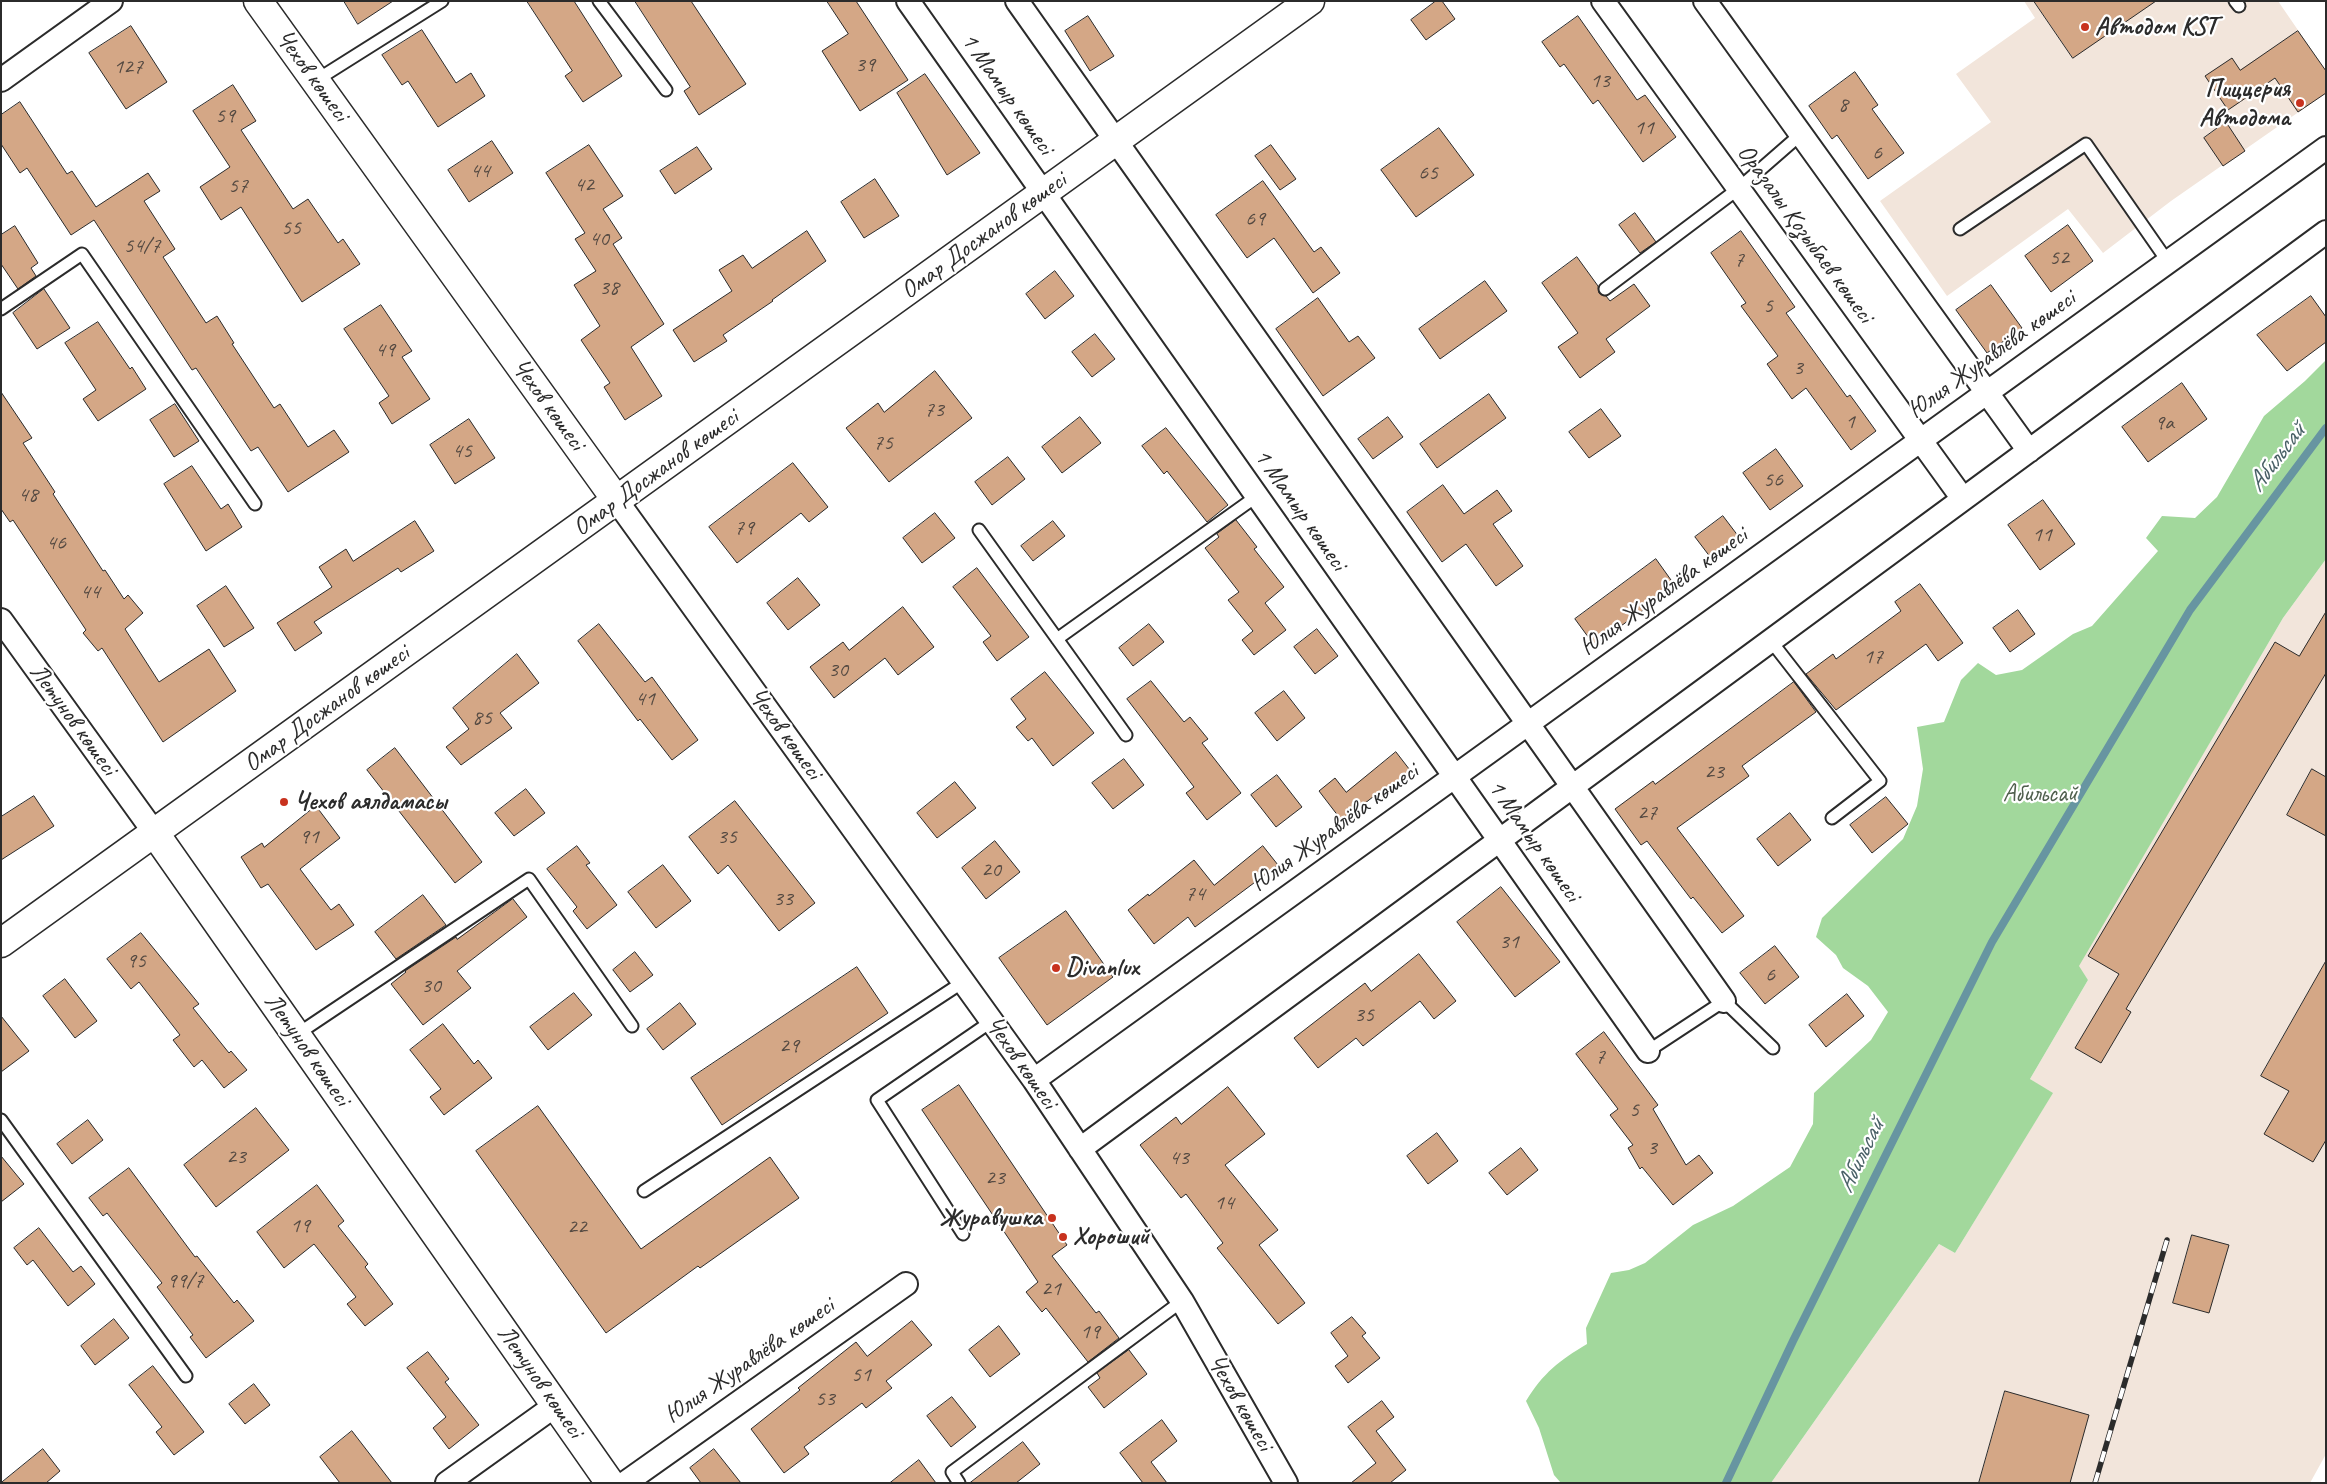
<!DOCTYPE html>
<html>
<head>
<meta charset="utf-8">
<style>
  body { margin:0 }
  #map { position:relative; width:2327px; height:1484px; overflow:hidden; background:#fff; font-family:Caveat,sans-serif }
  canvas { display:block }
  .frame { position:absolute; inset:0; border:2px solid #2b2b2b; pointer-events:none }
</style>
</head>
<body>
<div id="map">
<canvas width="2327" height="1484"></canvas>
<div class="frame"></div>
</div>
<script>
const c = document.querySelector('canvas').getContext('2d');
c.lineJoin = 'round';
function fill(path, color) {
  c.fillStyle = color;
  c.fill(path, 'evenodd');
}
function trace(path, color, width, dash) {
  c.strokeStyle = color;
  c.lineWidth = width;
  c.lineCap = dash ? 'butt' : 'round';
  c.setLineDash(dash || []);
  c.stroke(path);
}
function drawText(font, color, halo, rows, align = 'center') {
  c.font = font + ' Caveat,sans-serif';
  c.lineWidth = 4.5;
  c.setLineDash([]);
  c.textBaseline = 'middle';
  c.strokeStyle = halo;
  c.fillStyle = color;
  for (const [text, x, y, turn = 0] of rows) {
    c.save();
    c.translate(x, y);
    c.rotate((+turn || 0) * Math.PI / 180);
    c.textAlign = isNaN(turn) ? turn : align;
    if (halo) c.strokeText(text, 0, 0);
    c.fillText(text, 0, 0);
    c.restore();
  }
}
const built = new Path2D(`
  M 2024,1 L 2278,1 L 2326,71 L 2326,93 L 2171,201 L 2103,253 L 2068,209 L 1947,296 L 1880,201 L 1991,122 L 1956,74 L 2035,18 Z
  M 2326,559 L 2326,1454 L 2310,1483 L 1771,1483 L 1939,1244 L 1955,1253 L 2052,1094 L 2030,1079 L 2088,980 L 2078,966 L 2283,618 Z`);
const green = new Path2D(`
  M 2326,360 L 2326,559 L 2283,618 L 2079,966 L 2088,980 L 2030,1079 L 2053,1093 L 1955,1253 L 1939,1244 L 1771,1483 L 1561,1483 L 1554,1475 L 1539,1428 L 1526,1401 C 1543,1373 1560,1360 1587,1344 L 1586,1328 L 1611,1273 L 1629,1270 L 1645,1263 L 1693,1225 L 1733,1206 L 1790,1167 L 1813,1124 L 1814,1093 L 1871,1040 L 1888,1012 L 1868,986 L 1843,968 L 1836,955 L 1816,937 L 1822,918 L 1903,839 L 1917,806 L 1923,769 L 1917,727 L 1944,722 L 1961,680 L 1978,663 L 1996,675 L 2022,670 L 2073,634 L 2092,626 L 2158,551 L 2146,538 L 2162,516 L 2195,518 L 2217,497 L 2264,416 L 2305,381 Z`);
const stream = new Path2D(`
  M 1726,1483 L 1793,1341 L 1992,942 L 2190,610 L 2326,428`);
const building = new Path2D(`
  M 344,1 L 393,1 L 358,24 Z
  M 527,1 L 574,1 L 622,76 L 583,102 L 565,76 L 572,71 Z
  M 635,1 L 691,1 L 746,84 L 699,115 L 684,91 L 690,87 Z
  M 827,1 L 856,1 L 908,80 L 860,111 L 822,51 L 848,34 Z
  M 1436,1 L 1442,1 L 1455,19 L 1426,40 L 1411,20 Z
  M 2034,1 L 2156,1 L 2073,58 Z
  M 1088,16 L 1114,56 L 1090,71 L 1065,31 Z
  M 1578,16 L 1637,100 L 1645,95 L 1676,137 L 1643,162 L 1598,100 L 1593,104 L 1564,64 L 1560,67 L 1542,42 Z
  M 131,26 L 167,82 L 126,109 L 89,53 Z
  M 422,30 L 456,83 L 471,73 L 485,96 L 438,127 L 408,81 L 402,85 L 382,55 Z
  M 2298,31 L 2326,71 L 2326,93 L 2298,112 L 2275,78 L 2228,110 L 2205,76 L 2232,58 L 2240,70 Z
  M 1855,72 L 1878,105 L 1872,109 L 1904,153 L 1868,179 L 1837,135 L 1832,139 L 1809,106 Z
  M 925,74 L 980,153 L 947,175 L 897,93 Z
  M 233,85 L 256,121 L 241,130 L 293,209 L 308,199 L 338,243 L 343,239 L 360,264 L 302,302 L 241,207 L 221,220 L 200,187 L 230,167 L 193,111 Z
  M 20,102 L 67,174 L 72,171 L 96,207 L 148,173 L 160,191 L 144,201 L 175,249 L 163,257 L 206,323 L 217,316 L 234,343 L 232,344 L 274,408 L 280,404 L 308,447 L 334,430 L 349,452 L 288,492 L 258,447 L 251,451 L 196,368 L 192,370 L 94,220 L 71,235 L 27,168 L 20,173 L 1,144 L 1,115 Z
  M 2226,122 L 2245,151 L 2223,166 L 2204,138 Z
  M 1439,128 L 1474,175 L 1416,217 L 1381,170 Z
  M 492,141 L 513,173 L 469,202 L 448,170 Z
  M 589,145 L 623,196 L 603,209 L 622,238 L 613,244 L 664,324 L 631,347 L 662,396 L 625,420 L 604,387 L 610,383 L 581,340 L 600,326 L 574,285 L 596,271 L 575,239 L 585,233 L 546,173 Z
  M 1271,145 L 1296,179 L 1280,190 L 1255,156 Z
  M 697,147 L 712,169 L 675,194 L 660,171 Z
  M 875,179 L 899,216 L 864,238 L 841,202 Z
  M 1263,181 L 1314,252 L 1321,247 L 1340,273 L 1313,293 L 1274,238 L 1247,258 L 1216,215 Z
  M 1635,213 L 1656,242 L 1640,253 L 1619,225 Z
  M 2068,225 L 2093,261 L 2051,292 L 2025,256 Z
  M 15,226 L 38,263 L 31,268 L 36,276 L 18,289 L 1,264 L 1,235 Z
  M 807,231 L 826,261 L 772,300 L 773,301 L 723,335 L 727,341 L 694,362 L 673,330 L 732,291 L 719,270 L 743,255 L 752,268 Z
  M 1741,231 L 1795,307 L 1786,313 L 1847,397 L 1850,395 L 1876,431 L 1851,450 L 1806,388 L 1792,399 L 1767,364 L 1778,356 L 1741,306 L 1746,303 L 1711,253 Z
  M 1577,257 L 1598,286 L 1599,293 L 1606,296 L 1610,301 L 1634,284 L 1650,306 L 1606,339 L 1615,352 L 1580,378 L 1558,347 L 1578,333 L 1542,283 Z
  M 1055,271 L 1074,296 L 1045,319 L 1026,294 Z
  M 1485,281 L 1507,311 L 1440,359 L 1419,329 Z
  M 1991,285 L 2022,328 L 1987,353 L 1956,310 Z
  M 44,289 L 70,328 L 37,349 L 13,313 Z
  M 2311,296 L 2326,317 L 2326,342 L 2287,371 L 2257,335 Z
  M 1318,298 L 1349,342 L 1358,336 L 1375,358 L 1323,396 L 1276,329 Z
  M 381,305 L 412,351 L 402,357 L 430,399 L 392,424 L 379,403 L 389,396 L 344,329 Z
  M 98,322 L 130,369 L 132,367 L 146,389 L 98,421 L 83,399 L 96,390 L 65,343 Z
  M 1095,334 L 1115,359 L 1092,377 L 1072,352 Z
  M 935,371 L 972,418 L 889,482 L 846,428 L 878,403 L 884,412 Z
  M 2182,383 L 2207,419 L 2148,462 L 2122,427 Z
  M 1,392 L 32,438 L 23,443 L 55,492 L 53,494 L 103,571 L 105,570 L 124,599 L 128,595 L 143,613 L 125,629 L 159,682 L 209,649 L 236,691 L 163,742 L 102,648 L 98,651 L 83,633 L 86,630 L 13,520 L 10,522 L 1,509 Z
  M 1489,394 L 1506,418 L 1437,468 L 1420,444 Z
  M 175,404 L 199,441 L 174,457 L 150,420 Z
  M 1601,409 L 1621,436 L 1589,458 L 1569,432 Z
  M 1080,417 L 1101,443 L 1062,473 L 1042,447 Z
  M 1388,417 L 1403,437 L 1373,459 L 1358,439 Z
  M 469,419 L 495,458 L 455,484 L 430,445 Z
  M 1166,428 L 1228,505 L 1207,522 L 1167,471 L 1164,474 L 1142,446 Z
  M 1776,449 L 1803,486 L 1770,510 L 1743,473 Z
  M 1008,457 L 1025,479 L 992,505 L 975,482 Z
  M 793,463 L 828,507 L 809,522 L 801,513 L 737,563 L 709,527 Z
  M 192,466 L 221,509 L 228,504 L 242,527 L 206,551 L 164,484 Z
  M 1443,485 L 1464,514 L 1497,490 L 1512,511 L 1493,524 L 1523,566 L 1496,586 L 1466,544 L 1442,562 L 1407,512 Z
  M 2043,500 L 2075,544 L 2040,570 L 2008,525 Z
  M 935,513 L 955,538 L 922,563 L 903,538 Z
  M 1723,516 L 1742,541 L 1714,562 L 1695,537 Z
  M 1236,520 L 1257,547 L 1254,549 L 1284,587 L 1265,603 L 1286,630 L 1254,655 L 1242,640 L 1253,631 L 1228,600 L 1239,592 L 1205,548 L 1219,537 L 1217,534 Z
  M 415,521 L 434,551 L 401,572 L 398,568 L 314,622 L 322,633 L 295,651 L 277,623 L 332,587 L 319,567 L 346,549 L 353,561 Z
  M 1053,521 L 1065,536 L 1033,561 L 1021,546 Z
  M 1656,559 L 1676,587 L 1594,645 L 1575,619 Z
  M 977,568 L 1029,637 L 997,661 L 983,642 L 991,636 L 953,587 Z
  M 798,578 L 820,605 L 788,630 L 767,603 Z
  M 1920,584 L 1963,643 L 1938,661 L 1926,644 L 1836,710 L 1806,674 L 1833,654 L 1836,659 L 1901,611 L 1895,602 Z
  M 226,586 L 254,628 L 224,647 L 197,606 Z
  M 903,607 L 934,647 L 898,675 L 885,658 L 834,698 L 810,667 L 843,642 L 849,650 Z
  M 2018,610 L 2035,634 L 2010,652 L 1993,628 Z
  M 2326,612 L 2326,673 L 2126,1009 L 2131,1012 L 2101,1063 L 2075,1048 L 2119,974 L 2088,956 L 2275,642 L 2299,656 Z
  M 599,624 L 645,682 L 652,677 L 698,740 L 672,760 L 640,719 L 638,721 L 578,641 Z
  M 1149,624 L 1164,642 L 1133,666 L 1119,648 Z
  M 1317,629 L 1338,656 L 1315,674 L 1294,647 Z
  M 517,654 L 539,683 L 500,713 L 512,728 L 461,765 L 446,747 L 469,729 L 453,708 Z
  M 1045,672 L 1094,733 L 1053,766 L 1032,738 L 1028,741 L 1016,727 L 1026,719 L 1011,699 Z
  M 1151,681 L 1184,722 L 1190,717 L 1208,739 L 1202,743 L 1241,793 L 1207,820 L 1186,793 L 1194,787 L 1127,699 Z
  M 1794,682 L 1816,712 L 1742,766 L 1749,776 L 1677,828 L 1744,916 L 1722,933 L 1693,897 L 1691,899 L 1647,841 L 1641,845 L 1615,809 L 1653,781 L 1655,784 Z
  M 1284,691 L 1305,718 L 1277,741 L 1255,713 Z
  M 395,748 L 482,862 L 455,883 L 367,770 Z
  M 1396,752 L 1413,774 L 1383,799 L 1378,793 L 1342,821 L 1319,791 L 1335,778 L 1346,792 Z
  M 1124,759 L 1144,785 L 1113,809 L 1092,783 Z
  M 2312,769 L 2326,777 L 2326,836 L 2287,815 Z
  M 1277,775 L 1302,807 L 1276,827 L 1251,795 Z
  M 955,782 L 976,808 L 937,838 L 917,813 Z
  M 526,789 L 545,813 L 514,836 L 495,813 Z
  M 34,796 L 54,826 L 1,860 L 1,817 Z
  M 1886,797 L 1908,824 L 1872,853 L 1850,825 Z
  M 735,801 L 815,903 L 779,931 L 728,865 L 718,874 L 689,837 Z
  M 316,806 L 340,838 L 300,869 L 331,910 L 339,904 L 354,925 L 316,950 L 268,884 L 261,888 L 241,857 L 262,843 L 264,847 Z
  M 1790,813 L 1811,840 L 1778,866 L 1757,839 Z
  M 995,841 L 1020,872 L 986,899 L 962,868 Z
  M 577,846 L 590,863 L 586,865 L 617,905 L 587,929 L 573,911 L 577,907 L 547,869 Z
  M 1263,846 L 1278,865 L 1195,927 L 1188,917 L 1154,944 L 1128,910 L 1148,894 L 1149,896 L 1194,860 L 1214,885 Z
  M 663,865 L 691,901 L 656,928 L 628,892 Z
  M 1501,887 L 1560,962 L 1515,997 L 1457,922 Z
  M 423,895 L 446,925 L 396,959 L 375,932 Z
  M 513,899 L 527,917 L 457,971 L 471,988 L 423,1025 L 391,984 L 406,972 L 405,971 L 456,937 L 457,939 Z
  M 1066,911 L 1113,977 L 1047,1025 L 999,958 Z
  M 141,933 L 199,1004 L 193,1008 L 229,1053 L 231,1051 L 247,1070 L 224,1088 L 202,1060 L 194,1067 L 173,1040 L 180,1035 L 139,982 L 131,989 L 107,959 Z
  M 1775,946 L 1799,977 L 1765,1004 L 1740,973 Z
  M 635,952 L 653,975 L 630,992 L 613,970 Z
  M 1419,954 L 1456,1001 L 1434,1019 L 1420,1001 L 1363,1046 L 1356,1038 L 1318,1068 L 1294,1038 L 1365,983 L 1371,991 Z
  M 2326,961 L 2326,1140 L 2313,1162 L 2264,1134 L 2289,1091 L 2261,1076 Z
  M 857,967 L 888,1013 L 722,1125 L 691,1078 Z
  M 65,979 L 97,1021 L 75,1038 L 43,996 Z
  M 574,993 L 592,1015 L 548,1050 L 530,1027 Z
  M 1847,994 L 1864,1016 L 1826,1047 L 1809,1025 Z
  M 680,1003 L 696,1024 L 663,1050 L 647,1029 Z
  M 1,1016 L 29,1051 L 1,1072 Z
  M 443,1024 L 474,1064 L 478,1060 L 492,1078 L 444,1115 L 430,1097 L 441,1089 L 410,1050 Z
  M 1604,1032 L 1658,1105 L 1653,1109 L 1686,1165 L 1699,1155 L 1713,1173 L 1673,1205 L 1642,1167 L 1640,1169 L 1628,1148 L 1633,1145 L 1610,1115 L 1618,1109 L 1576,1054 Z
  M 959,1085 L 1067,1245 L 1052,1256 L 1096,1313 L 1099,1311 L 1119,1338 L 1088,1362 L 1046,1308 L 1042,1312 L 1026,1292 L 1038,1282 L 922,1110 Z
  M 1228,1087 L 1265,1134 L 1225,1165 L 1278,1230 L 1259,1245 L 1305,1303 L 1278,1324 L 1217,1248 L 1223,1243 L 1186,1194 L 1181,1198 L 1140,1145 L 1176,1117 L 1181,1124 Z
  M 538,1106 L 641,1249 L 770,1157 L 799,1198 L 700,1268 L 698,1266 L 606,1333 L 476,1151 Z
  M 256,1108 L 289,1150 L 216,1207 L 184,1165 Z
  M 88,1120 L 103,1140 L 72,1164 L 57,1144 Z
  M 1437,1133 L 1458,1161 L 1428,1184 L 1407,1156 Z
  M 1521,1148 L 1538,1170 L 1507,1195 L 1489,1173 Z
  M 1,1156 L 24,1184 L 1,1202 Z
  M 129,1168 L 195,1257 L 197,1256 L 234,1303 L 237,1300 L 254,1321 L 206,1358 L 190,1337 L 193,1335 L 157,1287 L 162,1283 L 107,1213 L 103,1216 L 89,1198 Z
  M 317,1185 L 344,1221 L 338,1226 L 368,1264 L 365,1267 L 393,1304 L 365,1326 L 347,1304 L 356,1297 L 314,1244 L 284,1268 L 257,1232 Z
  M 39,1228 L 73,1272 L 81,1266 L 95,1284 L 68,1306 L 33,1260 L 27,1265 L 14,1248 Z
  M 2192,1235 L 2229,1245 L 2209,1313 L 2173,1303 Z
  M 1352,1317 L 1366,1333 L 1362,1336 L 1380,1358 L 1348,1383 L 1335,1366 L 1348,1356 L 1331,1333 Z
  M 114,1319 L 129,1338 L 95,1365 L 81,1346 Z
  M 912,1321 L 932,1345 L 886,1381 L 892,1388 L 866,1408 L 862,1403 L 804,1447 L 809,1454 L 784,1473 L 751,1429 L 800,1390 L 798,1388 L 856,1342 L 867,1356 Z
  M 999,1326 L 1020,1354 L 990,1377 L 969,1350 Z
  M 1129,1350 L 1147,1374 L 1104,1408 L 1088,1387 L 1100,1378 L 1097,1373 Z
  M 428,1352 L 449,1379 L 445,1382 L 479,1425 L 449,1449 L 433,1428 L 446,1417 L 407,1368 Z
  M 153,1366 L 204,1432 L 174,1455 L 156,1432 L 162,1427 L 129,1385 Z
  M 254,1384 L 270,1405 L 245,1424 L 229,1404 Z
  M 2005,1391 L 2089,1415 L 2070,1483 L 1979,1483 Z
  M 952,1397 L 976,1427 L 951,1447 L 927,1416 Z
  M 1382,1401 L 1394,1417 L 1376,1431 L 1406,1470 L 1390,1483 L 1351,1483 L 1376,1463 L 1348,1427 Z
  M 1162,1420 L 1177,1441 L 1151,1462 L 1167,1483 L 1143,1483 L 1120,1453 Z
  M 352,1431 L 392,1483 L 340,1483 L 320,1457 Z
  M 1023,1442 L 1040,1464 L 1016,1483 L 970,1483 Z
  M 43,1449 L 60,1471 L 46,1483 L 1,1483 Z
  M 714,1449 L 741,1483 L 701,1483 L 690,1468 Z
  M 919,1460 L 936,1483 L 890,1483 Z`);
const lane = new Path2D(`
  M 599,1 L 666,90
  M 2235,1 L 2239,6
  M 315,81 L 442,1
  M 1960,229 L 2086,144 L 2168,262
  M 1605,289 L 1738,189 L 1801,134
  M 1,309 L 82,254 L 255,504
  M 979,530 L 1126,735
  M 1057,639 L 1257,496
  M 1771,641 L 1880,781 L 1832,818
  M 296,1035 L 529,879 L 632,1026
  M 1648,1051 L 1724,1001 L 1773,1048
  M 1,1120 L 186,1376
  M 644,1191 L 963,982
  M 963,1234 L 877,1100 L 992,1021
  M 959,1483 L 952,1472 L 1182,1301`);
const street = new Path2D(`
  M 908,1 L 1648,1051
  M 1017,1 L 1724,1001
  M 1603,1 L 1963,499
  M 1705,1 L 2029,451
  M 1,80 L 111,1
  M 617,501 L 1034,1080 L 1182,1301 L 1286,1483
  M 1,620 L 154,832
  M 1034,1080 L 2326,148
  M 1080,1149 L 2326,232
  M 447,1483 L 556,1405
  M 625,1483 L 906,1284`);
const secondary = new Path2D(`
  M 258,1 L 617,501
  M 154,832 L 610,1483
  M 1,943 L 1310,1`);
const rail = new Path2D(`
  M 2095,1483 L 2167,1240`);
const markers = [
  [2085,27,5,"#c8321e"],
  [2300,103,5,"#c8321e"],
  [284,802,5,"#c8321e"],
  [1056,968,5,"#c8321e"],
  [1052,1218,5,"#c8321e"],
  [1063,1237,5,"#c8321e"]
];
const numberNames = [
  ["39",865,65],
  ["127",128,67],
  ["13",1600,81],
  ["8",1843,105],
  ["59",225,116],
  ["11",1644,128],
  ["6",1877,153],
  ["44",480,171],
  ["65",1428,173],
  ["42",584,185],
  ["57",238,186],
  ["69",1255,219],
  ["55",291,228],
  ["40",599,239],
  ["54/7",142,246],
  ["52",2059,258],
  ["7",1739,260],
  ["38",609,288],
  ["5",1768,306],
  ["49",385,350],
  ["3",1798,368],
  ["73",934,410],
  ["1",1850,422],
  ["9а",2164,423],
  ["75",883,443],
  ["45",462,451],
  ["56",1773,480],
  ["48",28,495],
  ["79",744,528],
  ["11",2042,535],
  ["46",56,543],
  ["44",90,592],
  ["17",1873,657],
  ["30",838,670],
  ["41",645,699],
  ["85",482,718],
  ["23",1714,772],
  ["27",1647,813],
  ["91",309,837],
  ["35",727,837],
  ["20",991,870],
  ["74",1195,894],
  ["33",783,899],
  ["31",1509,942],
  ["95",136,961],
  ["6",1770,975],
  ["30",431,986],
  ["35",1364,1015],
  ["29",789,1046],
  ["7",1600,1057],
  ["5",1634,1110],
  ["3",1652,1148],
  ["23",236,1157],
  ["43",1179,1158],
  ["23",995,1178],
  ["14",1224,1203],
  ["19",300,1226],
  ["22",577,1227],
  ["99/7",185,1281],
  ["21",1051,1289],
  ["19",1090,1332],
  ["51",861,1375],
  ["53",825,1399]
];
const poiNames = [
  ["Автодом KST",2095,27],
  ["Пиццерия",2290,89,"right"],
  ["Автодома",2290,118,"right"],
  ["Чехов аялдамасы",294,802],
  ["Divanlux",1066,968],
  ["Журавушка",1042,1218,"right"],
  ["Хороший",1073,1237]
];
const streetNames = [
  ["Чехов көшесі",312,76,54],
  ["1 Мамыр көшесі",1007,94,55],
  ["Оразалы Қозыбаев көшесі",1805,234,54],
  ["Омар Досжанов көшесі",984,236,-36],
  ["Юлия Журавлёва көшесі",1992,355,-36],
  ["Чехов көшесі",548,405,54],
  ["Омар Досжанов көшесі",656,473,-36],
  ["1 Мамыр көшесі",1300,510,55],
  ["Юлия Журавлёва көшесі",1664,592,-36],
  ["Омар Досжанов көшесі",327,709,-36],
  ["Летунов көшесі",73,720,54],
  ["Чехов көшесі",785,734,54],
  ["Юлия Журавлёва көшесі",1335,828,-36],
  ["1 Мамыр көшесі",1534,841,55],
  ["Летунов көшесі",307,1050,55],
  ["Чехов көшесі",1021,1063,55],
  ["Юлия Журавлёва көшесі",750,1361,-35],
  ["Летунов көшесі",540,1382,55],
  ["Чехов көшесі",1240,1403,60]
];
const parkNames = [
  ["Абильсай",2040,794]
];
const waterNames = [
  ["Абильсай",2277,458,-53],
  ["Абильсай",1861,1156,-64]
];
fill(built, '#f2e5db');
fill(green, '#a2d89c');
trace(stream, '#6795a1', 8);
fill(building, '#d4a786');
trace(building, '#2b2b2b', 1);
trace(lane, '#2b2b2b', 15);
trace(street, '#2b2b2b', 26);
trace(secondary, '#2b2b2b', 31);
trace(lane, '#fff', 11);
trace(street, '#fff', 22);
trace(secondary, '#fff', 28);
trace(rail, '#2b2b2b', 5.5);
trace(rail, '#fff', 4, [11]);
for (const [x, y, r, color] of markers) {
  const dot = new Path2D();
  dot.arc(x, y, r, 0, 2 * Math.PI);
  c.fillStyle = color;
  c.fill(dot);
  trace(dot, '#fff', 2);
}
drawText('22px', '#554a42', null, numberNames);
drawText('bold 25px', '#2b2b2b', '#fff', poiNames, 'left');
drawText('25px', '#2b2b2b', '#fff', streetNames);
drawText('25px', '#4f5f4d', '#fff', parkNames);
drawText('italic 26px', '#496066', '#fff', waterNames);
</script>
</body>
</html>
